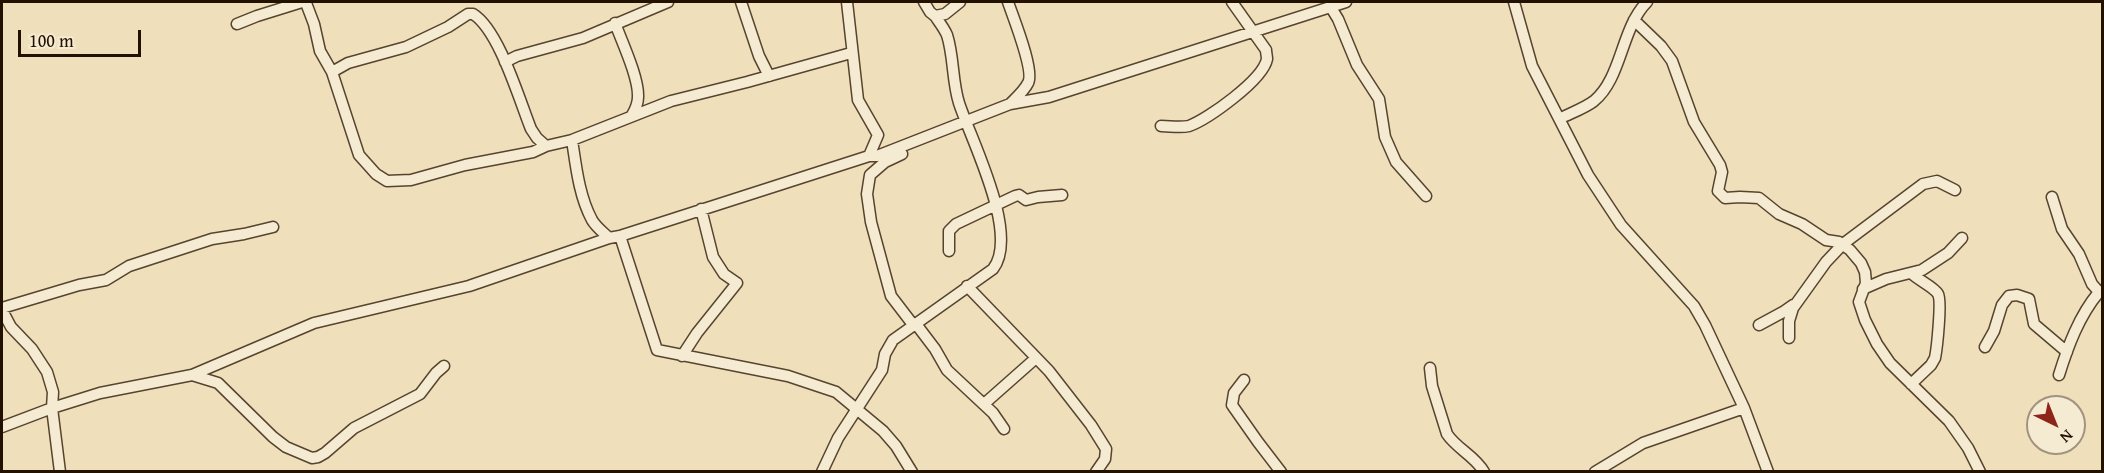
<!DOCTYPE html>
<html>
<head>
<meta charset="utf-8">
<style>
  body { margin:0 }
  #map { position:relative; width:2104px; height:473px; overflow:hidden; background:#efdfba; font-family:"Gentium Book Plus",serif }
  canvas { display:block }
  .frame { position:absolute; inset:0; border:3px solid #231100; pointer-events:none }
  .north { position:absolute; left:2026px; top:395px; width:60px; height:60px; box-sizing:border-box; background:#f5ead2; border:2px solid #a1937e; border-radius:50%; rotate:137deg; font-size:16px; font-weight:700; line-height:24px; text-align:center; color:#231100 }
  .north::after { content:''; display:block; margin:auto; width:21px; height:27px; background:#8f2418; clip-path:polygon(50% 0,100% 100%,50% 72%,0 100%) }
  .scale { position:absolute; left:18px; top:30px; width:123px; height:27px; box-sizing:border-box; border:3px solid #231100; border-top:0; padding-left:8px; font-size:18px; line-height:21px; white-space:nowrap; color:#231100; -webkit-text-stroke:4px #f5ead2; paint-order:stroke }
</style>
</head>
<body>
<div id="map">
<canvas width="2104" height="473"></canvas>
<div class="frame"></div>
<div class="north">N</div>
<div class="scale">100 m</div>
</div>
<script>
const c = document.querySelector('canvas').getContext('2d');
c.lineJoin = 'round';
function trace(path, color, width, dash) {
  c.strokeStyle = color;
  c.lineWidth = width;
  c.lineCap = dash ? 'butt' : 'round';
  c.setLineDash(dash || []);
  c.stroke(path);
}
const minor = new Path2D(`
  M 741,2 L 759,56 L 769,76
  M 847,2 L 858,100 L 878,135 L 869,156
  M 924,2 L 930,12 L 935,16 L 945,14 L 960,2
  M 1008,2 C 1013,17 1035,71 1028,83 C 1024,91 1016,98 1010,104
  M 1514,2 L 1532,66 L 1588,175 L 1621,225 L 1694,306 L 1705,325 L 1744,408 L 1768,472
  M 1330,6 L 1338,19 L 1357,65 L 1379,99 L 1385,137 L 1396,162 L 1426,196
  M 1634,20 L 1661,46 L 1672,61 L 1694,122 L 1720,165 L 1722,172 L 1718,191 L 1725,198 L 1740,197 L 1759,198 L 1779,214 L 1802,224 L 1826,240 L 1839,242 L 1850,250 L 1861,263 L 1865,272 L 1866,283 L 1859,302 L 1865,320 L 1877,344 L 1890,363 L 1949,421 L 1968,448 L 1980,472
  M 615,23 C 622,42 639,78 638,97 C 638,103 635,110 632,115
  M 237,24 L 257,16 L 302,2 L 306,3 L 314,24 L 320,51 L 332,72 L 359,155 L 376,174 L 387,181 L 411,180 L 465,165 L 533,152 L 546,146 L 572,140 L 671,101 L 747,82 L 851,53
  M 505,62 L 517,56 L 583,38 L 668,2
  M 332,72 L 348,63 L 406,47 L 448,27 L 468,14 L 473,14 C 499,30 519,99 531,129 L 537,138 L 546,146
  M 1561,118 C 1571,113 1585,108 1594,101 C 1622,78 1621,28 1647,2
  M 1161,126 C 1170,126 1180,128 1189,126 C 1208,119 1263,80 1267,59 C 1267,56 1266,53 1266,50 L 1232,2
  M 572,140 C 576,166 579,196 592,220 C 596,227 603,232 609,238
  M 902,154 L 885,162 L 870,175 L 867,194 L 871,222 L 891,296 L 914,326
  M 2052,197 L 2062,229 L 2079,254 L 2092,284 L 2099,292
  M 620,236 L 657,350 L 788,376 L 836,392 L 883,431 L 896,446 L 912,472
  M 949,251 L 949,231 L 956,224 L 1015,196 L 1019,195 L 1026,200 L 1038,197 L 1062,195
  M 1911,273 C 1918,280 1934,287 1938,294 C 1942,301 1937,348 1935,358 L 1931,365 L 1911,384
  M 967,286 L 1049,371 L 1091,425 L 1106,449 L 1105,459 L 1096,472
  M 1863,289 L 1886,279 L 1922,270 L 1948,253 L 1962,238
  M 2,308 L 79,285 L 106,280 L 129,266 L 212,239 L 244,234 L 273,227
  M 2,310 L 11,327 L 32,349 L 47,372 L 53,392 L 52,408 L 60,472
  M 916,324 L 935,349 L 947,370 L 993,413 L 1004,429
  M 1759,325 L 1783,312 L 1793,305
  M 1789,338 L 1789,321 L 1793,308 L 1826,262 L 1843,244 L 1923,184 L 1937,181 L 1955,190
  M 1985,347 L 1994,331 L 2002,305 L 2009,296 L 2017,295 L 2029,299 L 2034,324 L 2067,352
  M 682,356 L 697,333 L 737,283 L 724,274 L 713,257 L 701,209
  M 1430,368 L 1432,386 L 1447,434 C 1457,449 1475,456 1484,472
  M 192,375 L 218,383 L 273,437 L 286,447 L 312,458 L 318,457 L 325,453 L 354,428 L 420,394 L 436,373 L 444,366
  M 2059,375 C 2068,346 2079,316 2099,292 L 2102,291
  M 1244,380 L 1234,393 L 1232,405 L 1258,442 L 1281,472
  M 984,404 L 1036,358
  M 2,427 L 52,408 L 100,393 L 192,375 L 314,323 L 469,286 L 609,238 L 620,236 L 869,156 L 877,156 L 1010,104 L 1049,97 L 1346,2
  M 822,472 L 838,438 L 882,370 L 885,354 L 893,340 L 993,269 C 1020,234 971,140 959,103 C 952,81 954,57 947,35 C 944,28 939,22 935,16
  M 1595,472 L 1643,443 L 1744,408`);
trace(minor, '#56442e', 13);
trace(minor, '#f5ead2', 10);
</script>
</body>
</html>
